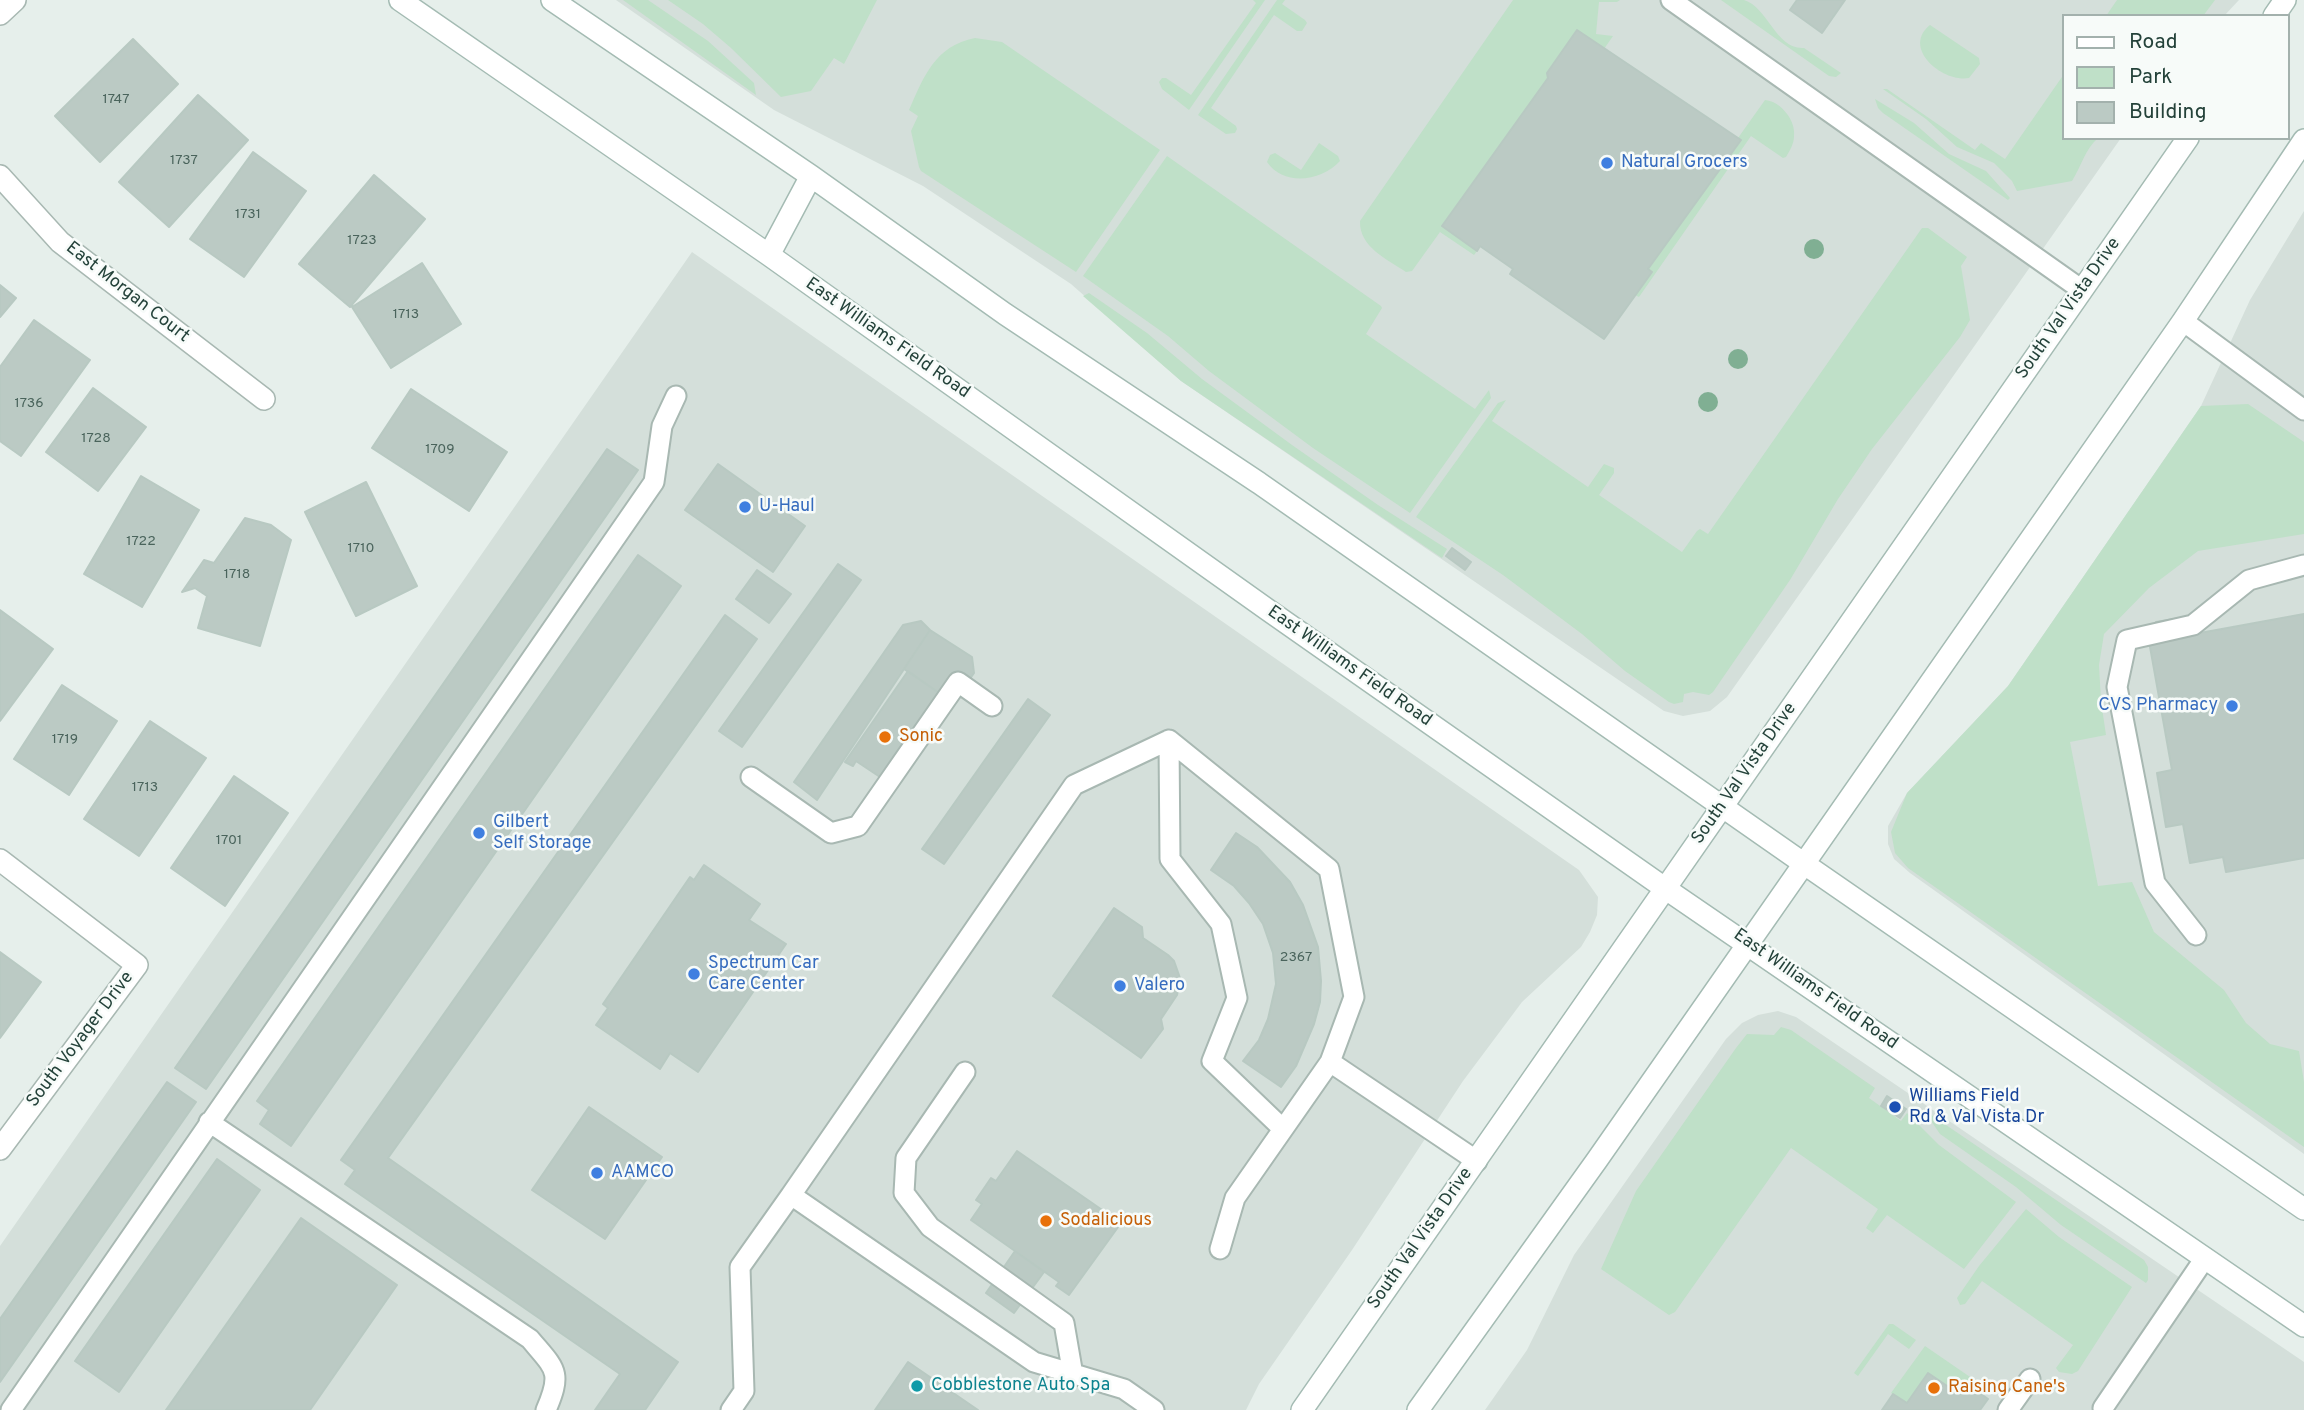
<!DOCTYPE html>
<html>
<head>
<meta charset="utf-8">
<style>
  body { margin:0 }
  #map { position:relative; width:2304px; height:1410px; overflow:hidden; background:#e6efeb; font-family:Overpass,sans-serif }
  canvas { display:block }
  .legend { position:absolute; left:2062px; top:14px; width:228px; height:126px; box-sizing:border-box; background:#f7fbf9; border:2px solid #a3b1ad; margin:0; padding:9px 12px; list-style:none; font-size:21px; color:#24423a }
  .legend li { display:flex; align-items:center; gap:14px; height:35px }
  .legend b { width:35px; border:2px solid #a3b1ad }
</style>
</head>
<body>
<div id="map">
<canvas width="2304" height="1410"></canvas>
<ul class="legend">
<li><b style="height:9px;background:#fff"></b>Road</li>
<li><b style="height:19px;background:#bfe0c8"></b>Park</li>
<li><b style="height:19px;background:#bbcac4"></b>Building</li>
</ul>
</div>
<script>
const c = document.querySelector('canvas').getContext('2d');
c.lineJoin = 'round';
function fill(path, color) {
  c.fillStyle = color;
  c.fill(path, 'evenodd');
}
function trace(path, color, width, dash) {
  c.strokeStyle = color;
  c.lineWidth = width;
  c.lineCap = dash ? 'butt' : 'round';
  c.setLineDash(dash || []);
  c.stroke(path);
}
function drawText(font, color, halo, rows, align = 'center') {
  c.font = font + ' Overpass,sans-serif';
  c.lineWidth = 5;
  c.setLineDash([]);
  c.textBaseline = 'middle';
  c.strokeStyle = halo;
  c.fillStyle = color;
  for (const [text, x, y, turn = 0] of rows) {
    c.save();
    c.translate(x, y);
    c.rotate((+turn || 0) * Math.PI / 180);
    c.textAlign = isNaN(turn) ? turn : align;
    if (halo) c.strokeText(text, 0, 0);
    c.fillText(text, 0, 0);
    c.restore();
  }
}
const built = new Path2D(`
  M 616,0 L 2239,0 L 2224,16 L 2064,16 L 2064,138 L 2121,138 L 1727,697 L 1710,711 L 1683,716 L 1664,711 L 1181,381 L 1071,284 L 923,186 L 774,110 Z
  M 2304,211 L 2304,1154 L 1910,873 L 1894,859 L 1888,844 L 1888,826 L 1907,793 L 2008,686 L 2201,406 L 2250,300 Z
  M 692,252 L 1579,870 L 1598,897 L 1597,915 L 1590,932 L 1581,947 L 1522,1002 L 1463,1081 L 1352,1250 L 1259,1384 L 1246,1410 L 0,1410 L 0,1246 Z
  M 1778,1011 L 1796,1017 L 2304,1362 L 2304,1410 L 1485,1410 L 1527,1350 L 1574,1255 L 1726,1039 L 1742,1023 L 1758,1015 Z`);
const green = new Path2D(`
  M 623,0 L 648,0 L 708,41 L 754,83 L 756,95 Z
  M 668,0 L 877,0 L 844,64 L 834,58 L 811,91 L 781,97 L 731,48 L 703,24 Z
  M 1253,0 L 1265,0 L 1189,110 L 1162,89 L 1159,82 L 1162,78 L 1166,78 L 1191,95 L 1256,3 Z
  M 1277,0 L 1285,0 L 1282,4 L 1305,20 L 1307,23 L 1302,31 L 1297,31 L 1274,15 L 1211,108 L 1236,126 L 1237,129 L 1235,133 L 1226,134 L 1198,115 Z
  M 1513,0 L 1620,0 L 1617,2 L 1599,2 L 1596,34 L 1613,36 L 1604,49 L 1577,30 L 1547,73 L 1548,78 L 1442,226 L 1477,251 L 1474,255 L 1440,232 L 1412,271 L 1406,272 C 1387,259 1359,247 1360,221 Z
  M 1721,0 C 1728,0 1738,0 1744,0 C 1768,7 1776,50 1804,48 L 1841,73 L 1836,77 L 1829,76 Z
  M 2117,0 L 2215,0 L 2203,16 L 2106,16 Z
  M 1930,25 L 1979,58 L 1980,64 L 1969,78 C 1943,83 1901,48 1930,25 Z
  M 975,38 L 1002,42 L 1160,150 L 1076,272 L 921,171 L 919,167 L 911,131 L 918,116 L 909,110 C 924,76 935,46 975,38 Z
  M 2064,74 L 2064,138 L 2098,138 C 2085,149 2081,167 2072,181 L 2017,191 L 2012,181 L 1994,163 L 1957,147 L 1926,119 L 1883,89 L 1887,89 L 1975,150 L 1981,143 L 2005,159 Z
  M 1875,99 L 1914,123 L 1949,154 L 1986,171 L 2010,198 L 2008,200 L 1883,113 L 1878,108 Z
  M 1765,100 C 1780,101 1796,120 1794,136 C 1794,144 1790,150 1786,157 L 1783,158 L 1751,136 L 1639,297 L 1635,295 L 1651,272 L 1648,269 L 1741,141 L 1738,138 Z
  M 1319,143 L 1338,156 L 1340,161 C 1322,181 1284,187 1267,162 L 1270,155 L 1275,153 L 1301,170 Z
  M 1167,156 L 1381,306 L 1382,308 L 1366,334 L 1475,409 L 1489,390 L 1491,398 L 1410,513 L 1313,448 L 1209,371 L 1168,336 L 1083,276 Z
  M 1922,228 L 1928,228 L 1967,257 L 1961,266 L 1970,320 L 1960,337 L 1872,449 L 1838,499 L 1790,580 L 1713,692 L 1709,695 L 1693,692 L 1684,694 L 1683,702 L 1674,704 L 1669,702 L 1625,671 L 1582,634 L 1503,575 L 1416,517 L 1498,403 L 1506,400 L 1492,421 L 1588,487 L 1604,464 L 1614,468 L 1614,473 L 1599,495 L 1682,552 L 1697,531 L 1700,529 L 1708,534 Z
  M 1089,293 L 1147,333 L 1202,379 L 1292,445 L 1378,505 L 1447,549 L 1442,558 L 1181,381 L 1083,296 Z
  M 2248,404 L 2304,442 L 2304,534 L 2198,551 L 2149,588 L 2104,634 L 2099,665 L 2101,701 L 2106,735 L 2070,742 L 2098,886 L 2132,882 L 2154,932 L 2224,990 L 2246,1023 L 2270,1044 L 2299,1051 L 2304,1082 L 2304,1147 L 1908,868 L 1895,853 L 1891,832 L 1907,793 L 2008,686 L 2201,406 Z
  M 1781,1027 L 1791,1030 L 1875,1088 L 1869,1098 L 1901,1121 L 1907,1113 L 1939,1145 L 2016,1202 L 1964,1269 L 1887,1215 L 1873,1233 L 1866,1228 L 1878,1209 L 1791,1148 L 1675,1312 L 1669,1315 L 1601,1269 L 1636,1191 L 1736,1048 L 1747,1034 L 1774,1035 Z
  M 1925,1112 L 1927,1112 L 2144,1260 L 2148,1267 L 2148,1280 L 2146,1283 L 2061,1225 L 2016,1187 L 1940,1134 Z
  M 2026,1209 L 2059,1237 L 2132,1287 L 2078,1371 L 2072,1374 L 2059,1372 L 2056,1368 L 2073,1345 L 1982,1281 L 1965,1304 L 1960,1305 L 1957,1298 L 1979,1266 Z
  M 1889,1324 L 1893,1324 L 1916,1340 L 1909,1349 L 1888,1334 L 1858,1376 L 1854,1373 Z
  M 1925,1346 L 1973,1379 L 1968,1385 L 1963,1382 L 1956,1392 L 1928,1373 L 1907,1403 L 1891,1393 Z`);
const building = new Path2D(`
  M 1797,0 L 1845,0 L 1822,33 L 1790,10 Z
  M 1577,30 L 1741,140 L 1648,269 L 1652,272 L 1604,339 L 1510,274 L 1513,269 L 1480,246 L 1477,251 L 1442,226 L 1548,78 L 1547,73 Z
  M 133,39 L 178,84 L 100,162 L 55,116 Z
  M 198,95 L 248,140 L 169,227 L 119,182 Z
  M 253,152 L 306,191 L 244,277 L 190,239 Z
  M 374,175 L 425,219 L 350,307 L 299,264 Z
  M 422,263 L 461,324 L 391,368 L 352,307 Z
  M 0,285 L 16,298 L 0,317 Z
  M 34,320 L 90,360 L 21,456 L 0,441 L 0,367 Z
  M 93,388 L 146,427 L 98,491 L 46,452 Z
  M 411,389 L 507,452 L 469,511 L 372,448 Z
  M 607,449 L 638,470 L 206,1089 L 175,1068 Z
  M 718,464 L 805,526 L 773,572 L 685,510 Z
  M 141,476 L 199,510 L 142,607 L 84,574 Z
  M 366,482 L 417,586 L 356,616 L 305,512 Z
  M 245,518 L 271,525 L 291,540 L 260,646 L 198,628 L 207,596 L 195,588 L 182,592 L 204,560 L 214,563 Z
  M 1452,548 L 1471,562 L 1465,570 L 1446,556 Z
  M 638,555 L 681,586 L 291,1146 L 260,1124 L 269,1110 L 257,1101 Z
  M 838,564 L 861,580 L 742,747 L 719,731 Z
  M 757,570 L 791,594 L 769,623 L 736,599 Z
  M 0,610 L 53,649 L 0,721 Z
  M 2304,614 L 2304,858 L 2226,872 L 2223,857 L 2190,863 L 2183,824 L 2166,827 L 2157,773 L 2172,770 L 2149,641 L 2159,639 L 2156,622 L 2186,617 L 2189,635 Z
  M 725,615 L 757,639 L 388,1158 L 678,1362 L 645,1410 L 595,1410 L 620,1374 L 345,1184 L 355,1170 L 341,1160 Z
  M 921,621 L 930,630 L 817,800 L 794,782 L 903,625 Z
  M 930,630 L 972,657 L 974,673 L 939,723 L 942,695 L 904,669 Z
  M 908,671 L 942,695 L 880,777 L 856,761 L 853,766 L 845,762 Z
  M 62,685 L 117,721 L 69,795 L 14,759 Z
  M 1028,699 L 1050,715 L 944,864 L 922,849 Z
  M 150,721 L 206,758 L 139,856 L 84,819 Z
  M 234,776 L 288,813 L 225,906 L 171,868 Z
  M 1236,833 L 1257,847 L 1290,882 L 1303,905 L 1318,947 L 1321,981 L 1320,1002 L 1314,1024 L 1296,1066 L 1281,1087 L 1243,1061 L 1259,1040 L 1268,1019 L 1276,984 L 1273,953 L 1263,924 L 1249,903 L 1234,886 L 1211,870 Z
  M 704,865 L 760,904 L 749,920 L 786,944 L 698,1072 L 670,1053 L 660,1069 L 596,1025 L 608,1008 L 603,1004 L 690,877 L 694,880 Z
  M 1114,908 L 1142,927 L 1143,938 L 1168,955 L 1174,961 L 1180,978 L 1177,995 L 1161,1019 L 1163,1029 L 1141,1058 L 1053,996 Z
  M 0,952 L 41,982 L 0,1038 Z
  M 167,1082 L 196,1102 L 0,1382 L 0,1319 Z
  M 1887,1096 L 1906,1109 L 1900,1118 L 1881,1106 Z
  M 589,1107 L 662,1157 L 605,1239 L 532,1190 Z
  M 1017,1151 L 1121,1223 L 1069,1295 L 1056,1286 L 1059,1282 L 971,1220 L 982,1204 L 976,1200 L 991,1178 L 996,1181 Z
  M 217,1159 L 260,1190 L 119,1392 L 75,1361 Z
  M 301,1218 L 397,1285 L 310,1410 L 166,1410 Z
  M 1015,1251 L 1044,1272 L 1014,1313 L 986,1293 Z
  M 908,1362 L 978,1410 L 875,1410 Z
  M 1928,1373 L 1956,1392 L 1963,1381 L 1988,1399 L 1980,1410 L 1882,1410 L 1893,1394 L 1907,1403 Z`);
const lane = new Path2D(`
  M 1671,0 L 2082,290
  M 2183,321 L 2304,410
  M 1169,740 L 1170,859 L 1221,924 L 1237,998 L 1212,1061 L 1283,1129
  M 1169,740 L 1329,869 L 1354,997 L 1330,1062
  M 751,777 L 831,833 L 858,826 L 958,682 L 992,706
  M 2196,935 L 2155,883 L 2117,687 L 2127,640 L 2193,625 L 2249,580 L 2304,565
  M 965,1072 L 906,1158 L 904,1193 L 930,1227 L 1064,1323 L 1073,1375
  M 209,1122 L 530,1339 C 555,1369 563,1371 546,1410
  M 791,1195 L 1074,785 L 1169,740
  M 1220,1249 L 1235,1198 L 1330,1062 L 1477,1161
  M 2103,1408 L 2205,1258
  M 11,1410 L 654,482 L 662,426 L 676,396
  M 731,1410 L 744,1391 L 740,1267 L 791,1195 L 1034,1362 L 1124,1389 L 1154,1410
  M 2008,1410 L 2030,1379`);
const street = new Path2D(`
  M 0,14 L 15,0
  M 0,176 L 60,242 L 264,399
  M 0,860 L 137,965 L 0,1149`);
const secondary = new Path2D(`
  M 400,0 L 769,255 L 1268,610 L 1666,889 L 2304,1326
  M 552,0 L 811,176 L 1005,314 L 1259,483 L 1803,863 L 2304,1209
  M 2274,16 L 2285,0
  M 769,255 L 811,176
  M 1302,1410 L 2188,138
  M 1418,1410 L 1597,1160 L 2183,321 L 2304,140`);
const trees = [
  [1814,249],
  [1738,359],
  [1708,402]
];
const markers = [
  [1607,163,7,"#3f7fe0"],
  [745,507,7,"#3f7fe0"],
  [2232,706,7,"#3f7fe0"],
  [885,737,7,"#e8710a"],
  [479,833,7,"#3f7fe0"],
  [694,974,7,"#3f7fe0"],
  [1120,986,7,"#3f7fe0"],
  [1895,1107,7,"#1a4fb4"],
  [597,1173,7,"#3f7fe0"],
  [1046,1221,7,"#e8710a"],
  [917,1386,7,"#0f9aa8"],
  [1934,1388,7,"#e8710a"]
];
const numberNames = [
  ["1747",116,100],
  ["1737",184,161],
  ["1731",248,215],
  ["1723",362,241],
  ["1713",406,315],
  ["1736",29,404],
  ["1728",96,439],
  ["1709",440,450],
  ["1722",141,542],
  ["1710",361,549],
  ["1718",237,575],
  ["1719",65,740],
  ["1713",145,788],
  ["1701",229,841],
  ["2367",1296,958]
];
const shopNames = [
  ["Natural Grocers",1621,163],
  ["U-Haul",759,507],
  ["CVS Pharmacy",2218,706,"right"],
  ["Gilbert",493,823],
  ["Self Storage",493,844],
  ["Spectrum Car",708,964],
  ["Care Center",708,985],
  ["Valero",1134,986],
  ["AAMCO",611,1173]
];
const streetNames = [
  ["East Morgan Court",127,293,38],
  ["South Val Vista Drive",2069,309,-55],
  ["East Williams Field Road",887,339,35],
  ["East Williams Field Road",1349,667,35],
  ["South Val Vista Drive",1745,774,-55],
  ["East Williams Field Road",1815,990,35],
  ["South Voyager Drive",81,1040,-53],
  ["South Val Vista Drive",1421,1239,-55]
];
const foodNames = [
  ["Sonic",899,737],
  ["Sodalicious",1060,1221],
  ["Raising Cane's",1948,1388]
];
const transitNames = [
  ["Williams Field",1909,1097],
  ["Rd & Val Vista Dr",1909,1118]
];
const cultureNames = [
  ["Cobblestone Auto Spa",931,1386]
];
fill(built, '#d4dfda');
fill(green, '#bfe0c8');
fill(building, '#bbcac4');
trace(building, '#b8c9c2', 2);
trace(lane, '#a8b8b2', 23);
trace(street, '#a8b8b2', 24);
trace(secondary, '#a4bbb3', 24);
trace(lane, '#fff', 19);
trace(street, '#fff', 21);
trace(secondary, '#fff', 21);
c.fillStyle = '#80af93';
for (const [x, y] of trees) {
  c.beginPath();
  c.arc(x, y, 10, 0, 2 * Math.PI);
  c.fill();
}
for (const [x, y, r, color] of markers) {
  const dot = new Path2D();
  dot.arc(x, y, r, 0, 2 * Math.PI);
  c.fillStyle = color;
  c.fill(dot);
  trace(dot, '#f7fbf9', 2.5);
}
drawText('14px', '#4a645c', null, numberNames);
drawText('18px', '#366cbe', '#f7fbf9', shopNames, 'left');
drawText('18px', '#24423a', '#f7fbf9', streetNames);
drawText('18px', '#c56008', '#f7fbf9', foodNames, 'left');
drawText('18px', '#164399', '#f7fbf9', transitNames, 'left');
drawText('18px', '#0d838f', '#f7fbf9', cultureNames, 'left');
</script>
</body>
</html>
